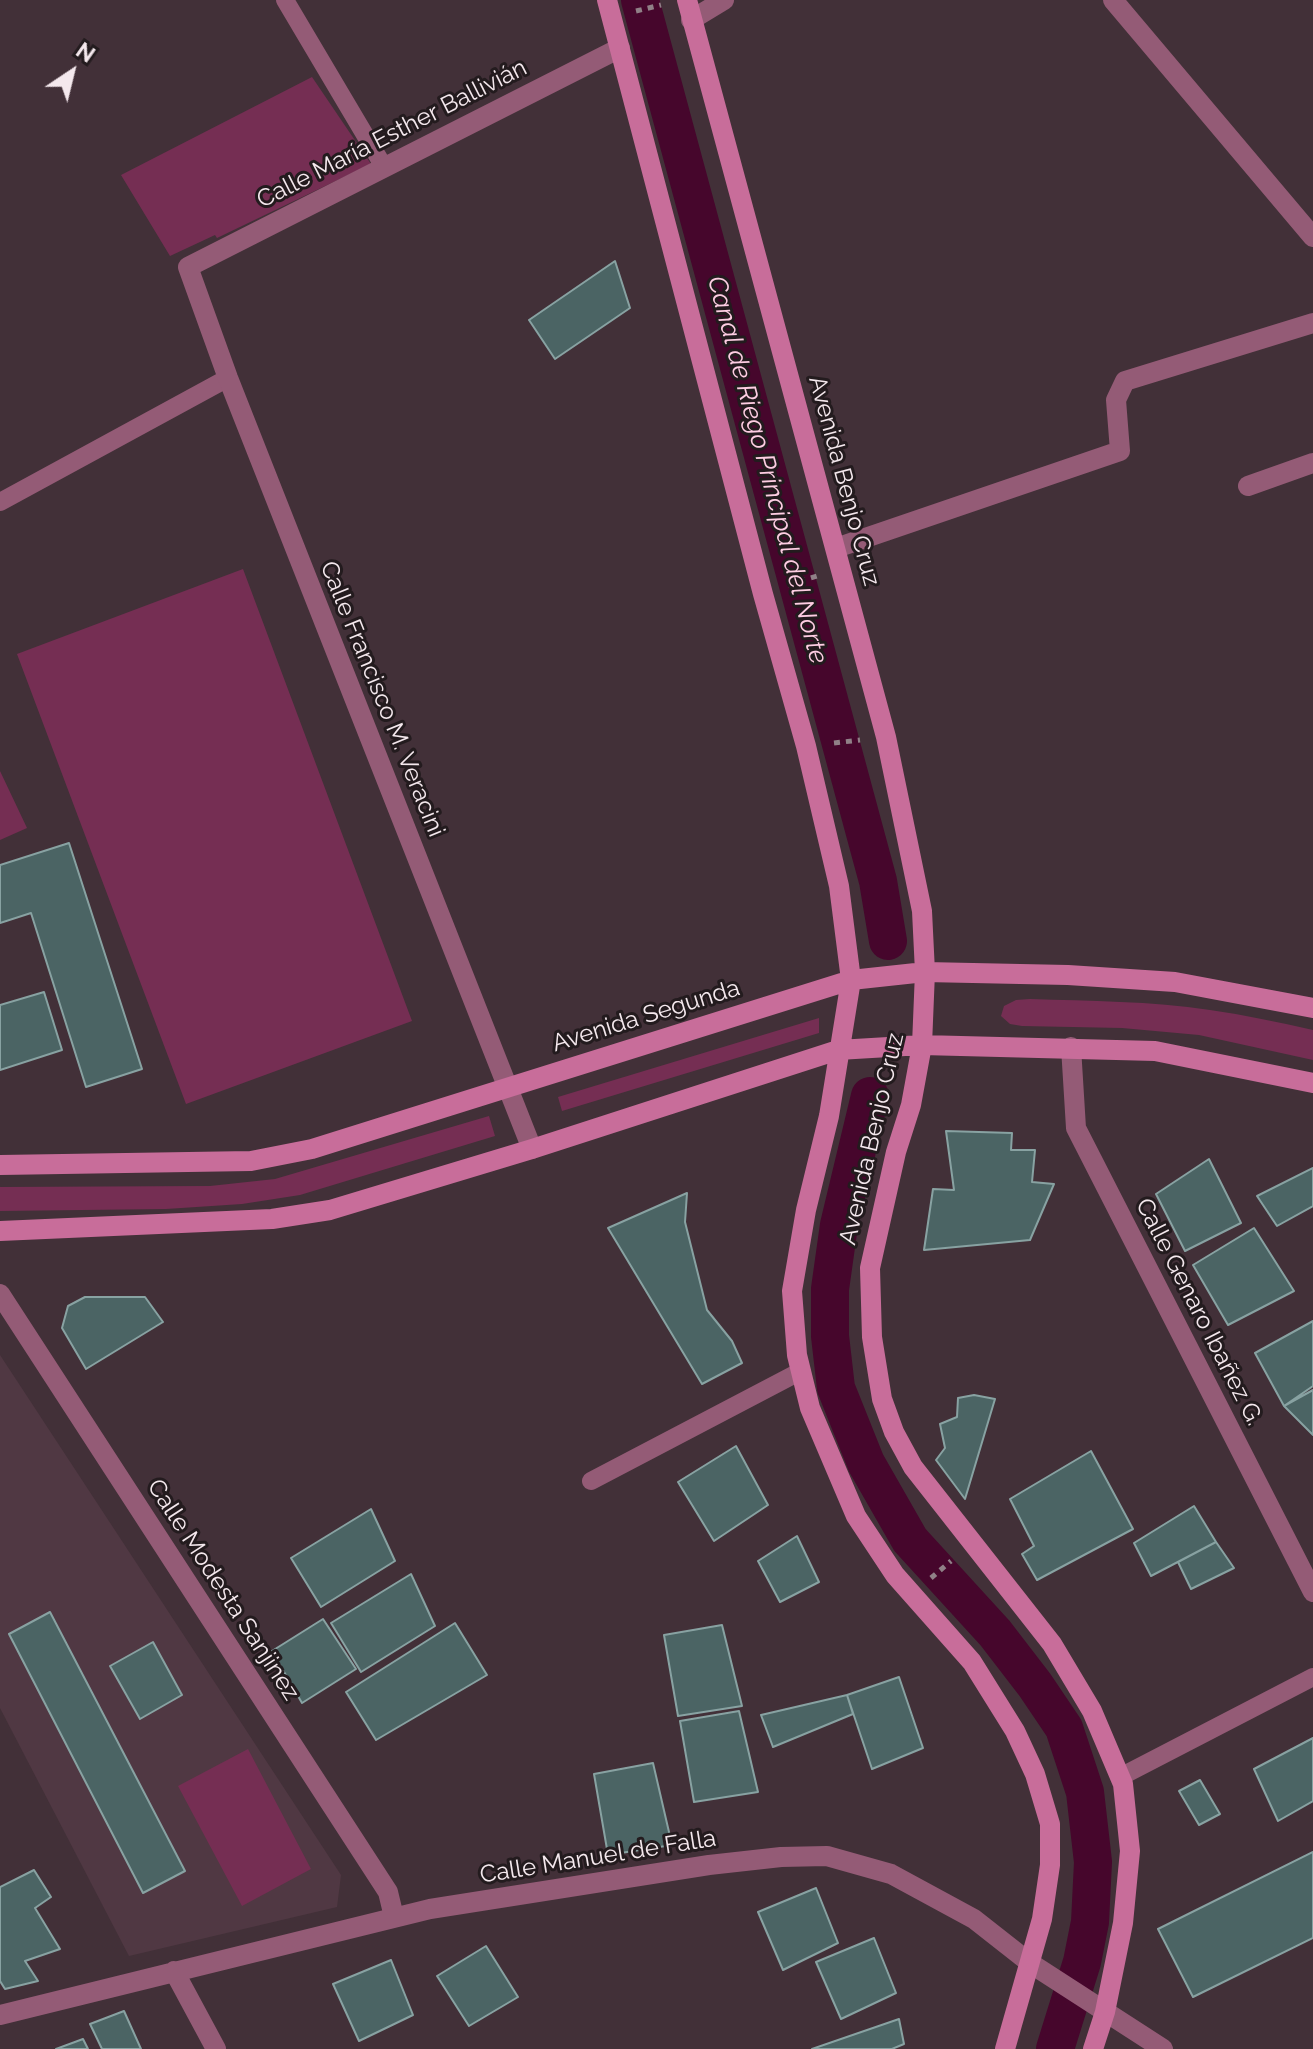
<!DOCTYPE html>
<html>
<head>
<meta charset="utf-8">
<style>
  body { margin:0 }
  #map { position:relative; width:1313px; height:2049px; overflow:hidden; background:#423038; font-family:Raleway,sans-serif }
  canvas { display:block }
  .north { position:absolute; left:32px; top:32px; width:80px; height:80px; -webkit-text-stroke:6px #231b1e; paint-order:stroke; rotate:35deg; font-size:22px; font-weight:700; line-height:32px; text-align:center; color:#f4e8ed }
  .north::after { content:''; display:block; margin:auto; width:28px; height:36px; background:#f4e8ed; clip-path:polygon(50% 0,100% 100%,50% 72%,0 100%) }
</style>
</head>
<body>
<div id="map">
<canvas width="1313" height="2049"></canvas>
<div class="north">N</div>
</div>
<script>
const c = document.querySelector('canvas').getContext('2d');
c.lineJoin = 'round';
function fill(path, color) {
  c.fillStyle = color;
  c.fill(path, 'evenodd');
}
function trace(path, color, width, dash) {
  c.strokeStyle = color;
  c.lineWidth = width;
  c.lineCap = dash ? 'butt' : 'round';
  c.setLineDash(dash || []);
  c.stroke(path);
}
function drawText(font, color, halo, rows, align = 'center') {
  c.font = font + ' Raleway,sans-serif';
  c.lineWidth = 6;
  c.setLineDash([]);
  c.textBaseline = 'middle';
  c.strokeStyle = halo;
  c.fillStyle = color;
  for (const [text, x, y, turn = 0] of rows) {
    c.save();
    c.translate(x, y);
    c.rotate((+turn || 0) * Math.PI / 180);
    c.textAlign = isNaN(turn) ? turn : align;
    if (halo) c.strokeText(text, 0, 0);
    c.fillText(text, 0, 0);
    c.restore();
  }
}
const built = new Path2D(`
  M 0,1355 L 341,1875 L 337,1907 L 129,1956 L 0,1708 Z`);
const green = new Path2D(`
  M 312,77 L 371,164 L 217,238 L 215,235 L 170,256 L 121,175 Z
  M 243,569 L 412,1021 L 186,1104 L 17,654 Z
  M 0,771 L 27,828 L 0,840 Z
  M 1030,999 C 1090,1001 1151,1001 1210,1010 C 1244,1015 1279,1022 1313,1030 L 1313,1060 L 1199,1035 L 1122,1028 L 1022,1026 L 1010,1024 L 1001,1016 L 1004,1006 L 1016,1000 Z
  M 819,1018 L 819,1033 L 562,1111 L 558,1097 Z
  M 489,1116 L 495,1136 L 300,1195 L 242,1204 L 166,1209 L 0,1211 L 0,1187 L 210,1186 L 275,1179 Z
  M 248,1749 L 311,1869 L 242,1906 L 178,1786 Z`);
const canal = new Path2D(`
  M 640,0 L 878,881 L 888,941
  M 870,1096 L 839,1225 L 830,1289 L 830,1336 L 836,1388 L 866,1463 L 910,1540 L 995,1633 L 1035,1685 L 1064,1728 L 1085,1792 L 1093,1862 L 1090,1922 L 1082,1962 L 1055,2049`);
const building = new Path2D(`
  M 615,261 L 630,308 L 555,359 L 529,320 Z
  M 69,843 L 142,1069 L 86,1087 L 31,913 L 0,923 L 0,865 Z
  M 44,992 L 62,1050 L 0,1070 L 0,1005 Z
  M 946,1131 L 1012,1133 L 1011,1150 L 1035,1150 L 1032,1182 L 1054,1184 L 1030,1240 L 924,1250 L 933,1189 L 954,1190 Z
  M 1209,1159 L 1241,1223 L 1185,1251 L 1156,1194 Z
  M 1313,1168 L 1313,1206 L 1277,1226 L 1257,1196 Z
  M 687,1193 L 685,1222 L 707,1310 L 732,1341 L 742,1363 L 702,1384 L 608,1228 Z
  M 1254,1228 L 1294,1291 L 1228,1325 L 1193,1265 Z
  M 85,1297 L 145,1297 L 163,1322 L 86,1369 L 62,1328 L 68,1306 Z
  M 1313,1321 L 1313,1386 L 1284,1406 L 1255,1353 Z
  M 1313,1390 L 1313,1435 L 1284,1406 Z
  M 974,1395 L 995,1399 L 965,1499 L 936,1460 L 945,1448 L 940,1424 L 957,1417 L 958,1398 Z
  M 736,1446 L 768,1505 L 714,1541 L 678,1482 Z
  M 1091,1451 L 1133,1529 L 1037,1580 L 1022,1554 L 1034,1546 L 1010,1499 Z
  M 1194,1506 L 1216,1542 L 1151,1576 L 1134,1543 Z
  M 371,1509 L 395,1561 L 321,1607 L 291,1558 Z
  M 797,1536 L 819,1582 L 780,1602 L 758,1561 Z
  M 1216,1542 L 1234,1568 L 1191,1589 L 1178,1562 Z
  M 411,1574 L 435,1626 L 361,1672 L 331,1623 Z
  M 50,1612 L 185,1871 L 143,1893 L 9,1634 Z
  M 323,1619 L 356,1669 L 302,1703 L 272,1651 Z
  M 455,1623 L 487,1675 L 376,1740 L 346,1692 Z
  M 722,1625 L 742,1706 L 678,1716 L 664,1635 Z
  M 153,1642 L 182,1695 L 140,1719 L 110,1666 Z
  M 899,1677 L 923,1748 L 872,1769 L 847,1695 Z
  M 847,1695 L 853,1714 L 773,1747 L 761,1715 Z
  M 739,1711 L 758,1792 L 694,1802 L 680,1721 Z
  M 1313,1738 L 1313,1801 L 1278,1821 L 1254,1769 Z
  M 653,1763 L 672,1845 L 608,1855 L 594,1774 Z
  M 1200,1780 L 1220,1814 L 1199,1825 L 1179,1791 Z
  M 1313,1852 L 1313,1938 L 1193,1997 L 1158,1929 Z
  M 34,1870 L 51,1897 L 35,1908 L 60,1949 L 25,1961 L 38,1981 L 5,1989 L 0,1981 L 0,1887 Z
  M 816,1888 L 838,1943 L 783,1970 L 758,1912 Z
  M 874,1938 L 896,1993 L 841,2019 L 816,1962 Z
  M 486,1946 L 518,1997 L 469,2026 L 437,1976 Z
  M 391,1960 L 413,2015 L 359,2041 L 333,1984 Z
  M 124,2011 L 141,2049 L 102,2049 L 90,2024 Z
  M 899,2019 L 904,2044 L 892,2049 L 812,2049 Z
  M 83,2039 L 88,2049 L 56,2049 Z`);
const path = new Path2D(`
  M 636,11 L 661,5
  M 788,585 L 817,576
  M 834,743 L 860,740
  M 931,1578 L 951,1561`);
const lane = new Path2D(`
  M 285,0 L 384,167
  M 0,502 L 228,378
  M 591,1481 L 801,1371
  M 1120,1777 L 1313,1677`);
const street = new Path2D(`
  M 1113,0 L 1313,237
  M 691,20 L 724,0
  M 1248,486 L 1313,463
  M 836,548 L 1120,451 L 1116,400 L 1125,381 L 1313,323
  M 1071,1047 L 1076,1128 L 1313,1592
  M 532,1149 L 228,378 L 188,267 L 620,48
  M 0,1294 L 388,1892 L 394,1917
  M 174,1971 L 216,2049
  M 0,2015 L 430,1909 L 709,1865 L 781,1857 L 827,1856 L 891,1874 L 974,1919 L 1030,1963 L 1163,2049`);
const secondary = new Path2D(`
  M 607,0 L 763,594 L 806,746 L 839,886 L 851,980 L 829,1116 L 806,1210 L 792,1291 L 797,1355 L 810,1408 L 856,1516 L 895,1575 L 972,1662 L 1015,1731 L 1035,1774 L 1050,1824 L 1050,1865 L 1042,1919 L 1005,2049
  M 687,0 L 886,737 L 922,911 L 925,972 L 922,1045 L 911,1105 L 896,1152 L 870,1268 L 872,1337 L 882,1399 L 894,1432 L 913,1467 L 1052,1644 L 1092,1711 L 1123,1784 L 1130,1851 L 1123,1923 L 1105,2012 L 1093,2049
  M 0,1165 L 251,1161 L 312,1149 L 851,980 L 925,972 L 1068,975 L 1175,982 L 1313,1008
  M 0,1231 L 272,1219 L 330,1210 L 532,1149 L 838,1050 L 922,1045 L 1155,1051 L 1313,1083`);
const streetNames = [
  ["Calle María Esther Ballivián",392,134,-27],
  ["Avenida Benjo Cruz",844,481,75],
  ["Calle Francisco M. Veracini",382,699,68],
  ["Avenida Segunda",646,1016,-17],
  ["Avenida Benjo Cruz",872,1139,-77],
  ["Calle Genaro Ibañez G.",1199,1312,63],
  ["Calle Modesta Sanjinez",223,1590,57],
  ["Calle Manuel de Falla",598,1857,-9]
];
const waterNames = [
  ["Canal de Riego Principal del Norte",767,470,75]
];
fill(built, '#503843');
fill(green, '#752e53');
trace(canal, '#46062c', 38);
fill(building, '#4b6464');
trace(building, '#88a2a2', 2);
trace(path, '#908087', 5, [6, 6]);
trace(lane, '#945b76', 18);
trace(street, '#945b76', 20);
trace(secondary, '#c86d9a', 20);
drawText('24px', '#f4e8ed', '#231b1e', streetNames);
drawText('italic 26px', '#fecde3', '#231b1e', waterNames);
</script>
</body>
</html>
